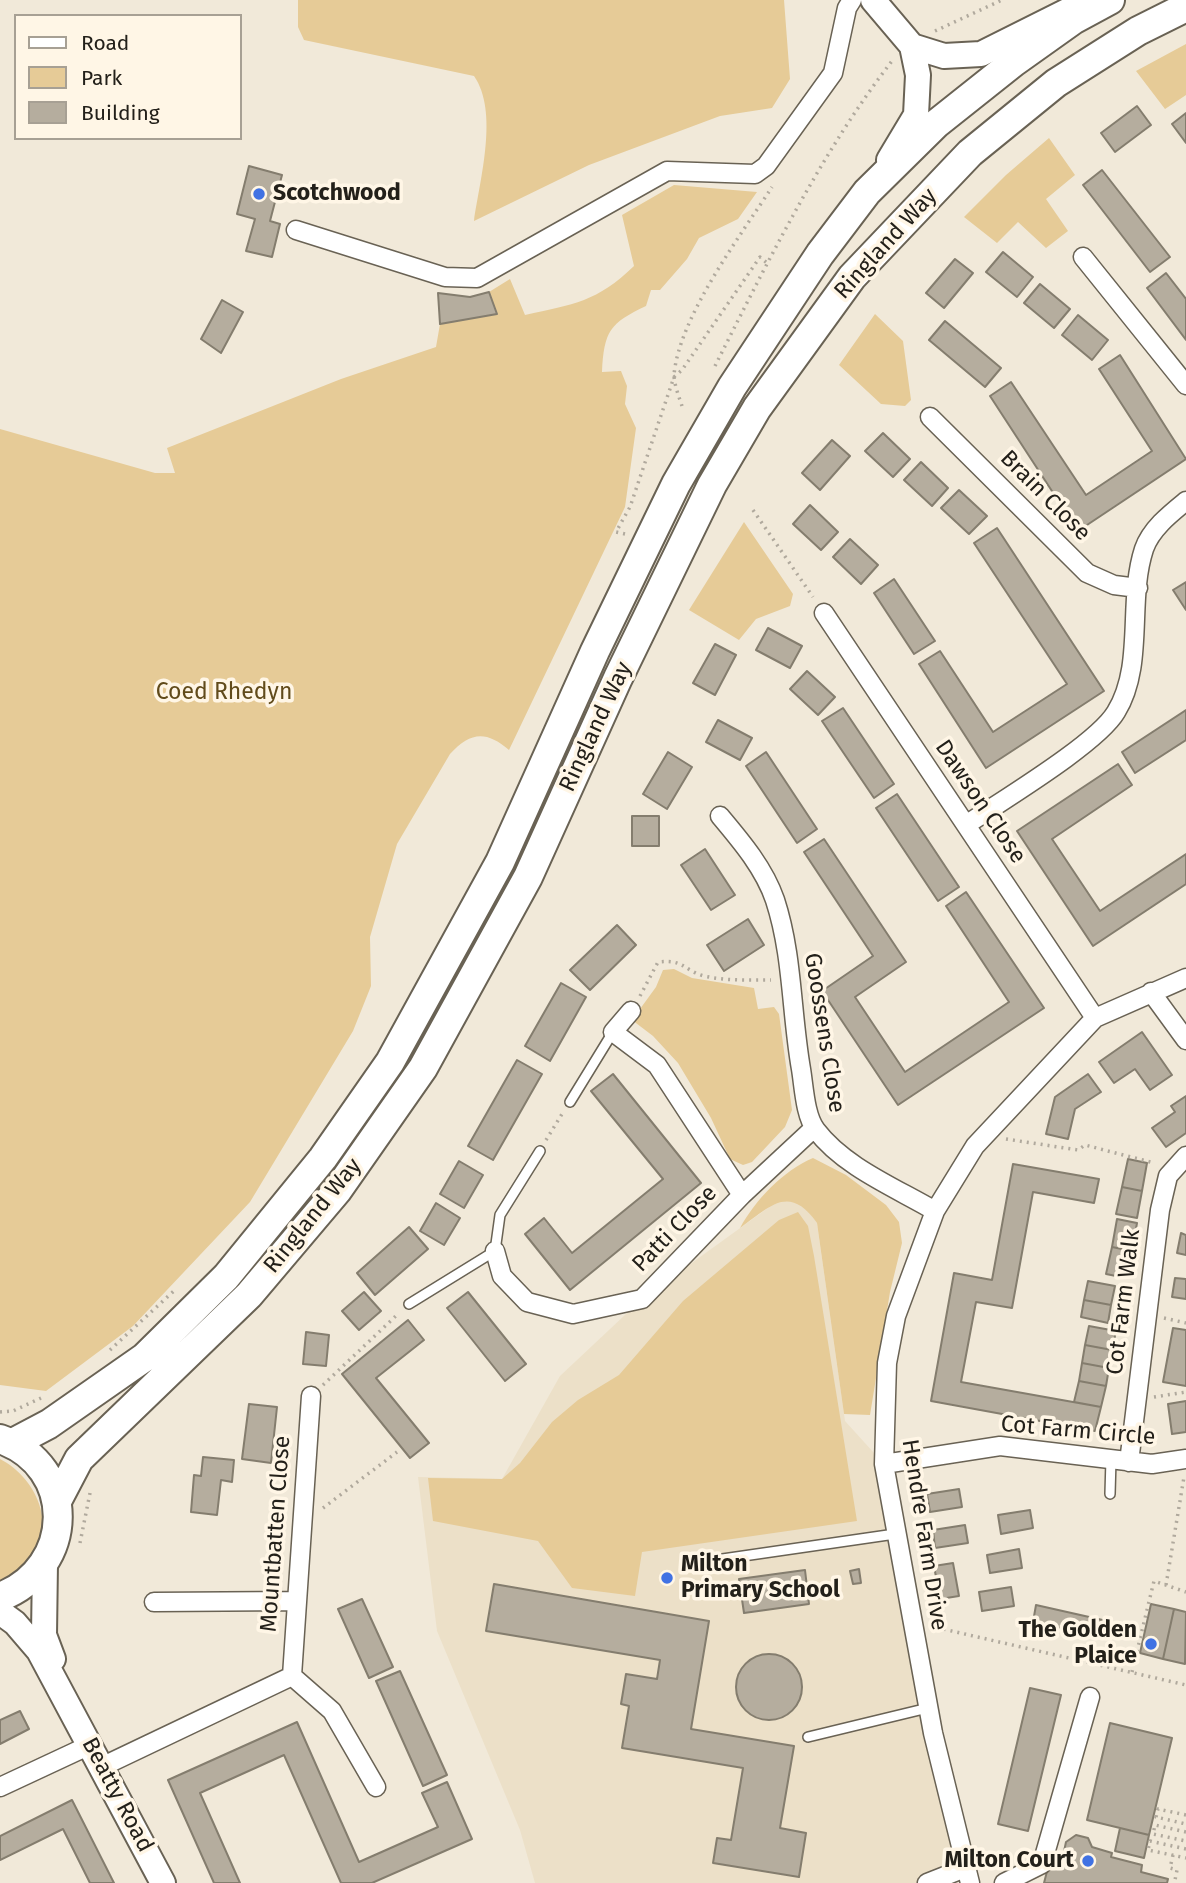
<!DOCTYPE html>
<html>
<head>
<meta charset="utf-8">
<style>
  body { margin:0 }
  #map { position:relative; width:1186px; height:1883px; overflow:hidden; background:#f1e9d9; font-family:"Fira Sans",sans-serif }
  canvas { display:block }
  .legend { position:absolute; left:14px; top:14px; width:228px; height:126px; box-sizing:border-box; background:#fff6e6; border:2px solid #a7a094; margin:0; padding:9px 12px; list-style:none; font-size:21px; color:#23201a }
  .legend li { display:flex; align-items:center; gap:14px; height:35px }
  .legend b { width:35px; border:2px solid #a7a094 }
</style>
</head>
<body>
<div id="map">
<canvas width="1186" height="1883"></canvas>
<ul class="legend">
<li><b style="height:9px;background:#fff"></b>Road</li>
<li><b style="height:19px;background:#e6cb97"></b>Park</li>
<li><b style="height:19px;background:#b5ad9e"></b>Building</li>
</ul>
</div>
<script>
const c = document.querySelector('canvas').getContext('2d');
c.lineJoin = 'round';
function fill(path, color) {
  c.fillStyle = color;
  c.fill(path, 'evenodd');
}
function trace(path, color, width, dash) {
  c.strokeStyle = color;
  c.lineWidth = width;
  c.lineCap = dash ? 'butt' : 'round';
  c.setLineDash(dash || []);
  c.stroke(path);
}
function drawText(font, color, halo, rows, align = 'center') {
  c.font = font + ' "Fira Sans",sans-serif';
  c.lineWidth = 7;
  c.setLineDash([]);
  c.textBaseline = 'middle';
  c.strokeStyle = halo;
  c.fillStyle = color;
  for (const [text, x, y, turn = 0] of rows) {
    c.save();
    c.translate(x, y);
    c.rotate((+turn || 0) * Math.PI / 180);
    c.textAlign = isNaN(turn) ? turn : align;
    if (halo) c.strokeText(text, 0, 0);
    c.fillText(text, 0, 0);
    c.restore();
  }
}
const built = new Path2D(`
  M 788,1200 L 805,1206 L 817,1223 L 845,1421 L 884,1464 L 965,1868 L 927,1883 L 535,1883 L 520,1830 L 437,1631 L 418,1477 L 502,1479 L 560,1376 L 642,1299 L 772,1205 Z`);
const green = new Path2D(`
  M 298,0 L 784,0 L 790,79 L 772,108 L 720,116 L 589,165 L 474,221 C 480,179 499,112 474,76 L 304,40 L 298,27 Z
  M 1186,44 L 1186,95 L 1165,109 L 1136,71 Z
  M 1049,138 L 1075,175 L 1046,199 L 1068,231 L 1046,248 L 1018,222 L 997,243 L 964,217 L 1006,175 Z
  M 674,185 L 757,192 L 738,219 L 699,238 L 687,259 L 660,290 L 651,290 L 646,306 C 610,323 604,331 602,372 L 621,371 L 627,386 L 625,404 L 636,428 L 625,507 L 509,750 C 486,730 470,732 450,754 L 397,844 L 370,937 L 371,986 L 353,1031 L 250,1202 L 133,1326 L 46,1391 L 0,1385 L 0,429 L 155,473 L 175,473 L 167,448 L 341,379 L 436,347 L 440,324 L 497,314 L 489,292 L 510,279 L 525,315 C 574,304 597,302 634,266 L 622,215 Z
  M 875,314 L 903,341 L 911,400 L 905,406 L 881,404 L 839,365 Z
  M 744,522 L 793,594 L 790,606 L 756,619 L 739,640 L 689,610 Z
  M 674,969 L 692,978 L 754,988 L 758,1009 L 774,1007 L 779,1014 L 792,1110 L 785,1127 L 752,1162 L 743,1165 L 730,1159 L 711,1118 L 678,1063 L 653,1036 L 632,1020 L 656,987 L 663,970 Z
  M 813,1158 L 846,1175 L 886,1205 L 899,1222 L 902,1243 L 890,1292 L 870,1415 L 844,1414 L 817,1223 C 789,1184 771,1206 740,1228 C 756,1199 783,1171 813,1158 Z
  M 798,1212 L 808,1226 L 814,1256 L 857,1521 L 642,1552 L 635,1596 L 572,1588 L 538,1541 L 433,1521 L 428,1478 L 502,1479 L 520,1463 L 552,1422 L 578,1400 L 619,1375 L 683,1301 L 779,1220 Z
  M 0,1459 C 38,1478 62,1534 23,1568 C 17,1574 7,1578 0,1582 Z`);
const building = new Path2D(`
  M 1137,106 L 1151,125 L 1115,152 L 1101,133 Z
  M 1186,113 L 1186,143 L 1172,124 Z
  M 249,166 L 282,175 L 270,221 L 280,224 L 272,257 L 246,251 L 255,219 L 237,214 Z
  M 1102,170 L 1170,257 L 1150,272 L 1083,185 Z
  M 1003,252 L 1033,277 L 1017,297 L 986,272 Z
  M 955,259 L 973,273 L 944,308 L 926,293 Z
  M 1166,273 L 1186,299 L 1186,340 L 1147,288 Z
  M 1040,284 L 1070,309 L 1054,328 L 1024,303 Z
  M 489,292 L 497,314 L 440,324 L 438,293 L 470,297 Z
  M 222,300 L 243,312 L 221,353 L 201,339 Z
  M 1078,315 L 1108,340 L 1092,360 L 1062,335 Z
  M 945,321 L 1001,368 L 985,387 L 929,340 Z
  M 1120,355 L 1186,459 L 1078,531 L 990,396 L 1011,382 L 1086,495 L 1152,451 L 1099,369 Z
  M 883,433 L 910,459 L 893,477 L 865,451 Z
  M 832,440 L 850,456 L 820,490 L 802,473 Z
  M 921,462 L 948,488 L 932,506 L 904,480 Z
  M 959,490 L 987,516 L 969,534 L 941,508 Z
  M 810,505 L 838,532 L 821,550 L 793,524 Z
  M 997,528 L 1104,691 L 986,768 L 919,664 L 940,651 L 993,732 L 1067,684 L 974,543 Z
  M 850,539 L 878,565 L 861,584 L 833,557 Z
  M 894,579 L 935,641 L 914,654 L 874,593 Z
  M 1186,582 L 1186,610 L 1173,590 Z
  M 768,628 L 802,646 L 790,668 L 756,650 Z
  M 715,644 L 736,655 L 715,695 L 693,683 Z
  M 807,671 L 835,697 L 818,715 L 790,689 Z
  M 843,708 L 894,784 L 874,798 L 822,721 Z
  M 1186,710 L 1186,740 L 1135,773 L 1122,752 Z
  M 718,720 L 752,738 L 740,760 L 706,742 Z
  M 668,752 L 692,767 L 667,809 L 643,794 Z
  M 766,752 L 817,829 L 797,843 L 746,766 Z
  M 1118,764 L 1132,785 L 1052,839 L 1100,911 L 1186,854 L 1186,884 L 1093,946 L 1017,831 Z
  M 897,794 L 959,887 L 938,901 L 876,808 Z
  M 632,816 L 659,816 L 659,846 L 632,846 Z
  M 824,839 L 906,962 L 855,997 L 905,1072 L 1009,1002 L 946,906 L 966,892 L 1044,1008 L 898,1105 L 822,991 L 873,956 L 804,852 Z
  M 705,849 L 735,895 L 711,910 L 681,865 Z
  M 748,919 L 764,945 L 724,971 L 707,945 Z
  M 617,925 L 636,945 L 590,990 L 570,970 Z
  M 561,983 L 586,997 L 550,1061 L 525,1046 Z
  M 1142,1032 L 1172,1075 L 1150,1090 L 1135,1069 L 1114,1083 L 1099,1062 Z
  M 517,1060 L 542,1074 L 493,1160 L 468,1146 Z
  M 613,1074 L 701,1183 L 570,1290 L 525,1234 L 544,1218 L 572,1253 L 663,1179 L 591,1091 Z
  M 1088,1074 L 1101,1092 L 1075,1109 L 1068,1139 L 1046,1134 L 1055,1097 Z
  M 1186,1096 L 1186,1133 L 1166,1147 L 1152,1128 L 1175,1112 L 1171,1106 Z
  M 1128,1159 L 1147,1163 L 1142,1191 L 1122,1187 Z
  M 459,1161 L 483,1175 L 464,1208 L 440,1194 Z
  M 1013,1164 L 1099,1179 L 1094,1203 L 1033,1192 L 1012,1308 L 976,1302 L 961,1382 L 1101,1407 L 1095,1431 L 931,1401 L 954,1273 L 992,1280 Z
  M 1122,1187 L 1142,1191 L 1137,1218 L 1116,1214 Z
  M 436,1203 L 460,1218 L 444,1245 L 420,1231 Z
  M 1117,1219 L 1137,1223 L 1132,1251 L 1112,1247 Z
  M 409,1227 L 428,1249 L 375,1295 L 357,1273 Z
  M 1181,1233 L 1186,1235 L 1186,1255 L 1177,1253 Z
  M 1112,1247 L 1132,1251 L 1126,1278 L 1106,1274 Z
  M 1175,1278 L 1186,1279 L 1186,1299 L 1172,1297 Z
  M 1088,1281 L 1115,1286 L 1111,1305 L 1084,1300 Z
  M 364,1292 L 381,1311 L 359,1330 L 342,1311 Z
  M 468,1292 L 526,1364 L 505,1381 L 447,1308 Z
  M 1084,1300 L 1111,1305 L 1108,1323 L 1081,1317 Z
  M 408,1320 L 424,1340 L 376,1378 L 429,1443 L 410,1458 L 342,1374 Z
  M 1089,1326 L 1116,1331 L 1112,1350 L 1085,1345 Z
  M 1173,1328 L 1186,1330 L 1186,1386 L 1163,1382 Z
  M 306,1332 L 329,1335 L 326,1366 L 303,1364 Z
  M 1085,1345 L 1112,1350 L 1109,1368 L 1082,1363 Z
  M 1082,1363 L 1109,1368 L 1106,1386 L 1079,1381 Z
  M 1079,1381 L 1106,1386 L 1101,1407 L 1074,1402 Z
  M 1186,1401 L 1186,1432 L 1172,1434 L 1168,1404 Z
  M 249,1404 L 277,1407 L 271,1463 L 242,1459 Z
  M 203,1457 L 234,1460 L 232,1482 L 221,1480 L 217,1515 L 191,1512 L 194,1475 L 201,1476 Z
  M 959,1489 L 962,1507 L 930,1512 L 927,1494 Z
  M 1030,1510 L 1033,1528 L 1001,1534 L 998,1515 Z
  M 965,1525 L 968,1543 L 935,1548 L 933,1530 Z
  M 1019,1549 L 1022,1568 L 990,1573 L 987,1555 Z
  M 953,1563 L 959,1596 L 940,1599 L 934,1566 Z
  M 859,1569 L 861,1583 L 853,1584 L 850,1571 Z
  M 805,1570 L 809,1604 L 744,1613 L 739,1579 Z
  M 494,1584 L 709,1621 L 691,1729 L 794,1746 L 780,1828 L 806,1833 L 799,1877 L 713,1863 L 717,1838 L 731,1840 L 743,1768 L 622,1748 L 629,1706 L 621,1704 L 626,1674 L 657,1679 L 660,1660 L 486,1631 Z
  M 1011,1587 L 1014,1606 L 982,1611 L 979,1592 Z
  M 362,1599 L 393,1667 L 369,1678 L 338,1609 Z
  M 1151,1604 L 1174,1609 L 1163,1659 L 1140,1653 Z
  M 1036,1605 L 1107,1621 L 1104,1637 L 1033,1622 Z
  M 1174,1609 L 1186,1612 L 1185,1664 L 1163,1659 Z
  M736 1687a33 33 0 1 1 66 0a33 33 0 1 1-66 0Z
  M 400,1671 L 447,1775 L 423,1786 L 376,1681 Z
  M 1030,1688 L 1061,1695 L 1028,1831 L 998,1824 Z
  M 20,1711 L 29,1729 L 0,1744 L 0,1720 Z
  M 297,1722 L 359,1862 L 438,1827 L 422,1793 L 447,1782 L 472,1839 L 372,1883 L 341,1883 L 284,1755 L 200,1793 L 240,1883 L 214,1883 L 168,1780 Z
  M 1110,1723 L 1172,1738 L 1149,1835 L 1087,1820 Z
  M 72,1800 L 114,1883 L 90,1883 L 63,1829 L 0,1860 L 0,1836 Z
  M 1120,1828 L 1149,1835 L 1144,1858 L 1115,1851 Z
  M 1076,1835 L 1088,1838 L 1092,1847 L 1112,1853 L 1111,1857 L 1142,1865 L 1141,1872 L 1168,1879 L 1167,1883 L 1044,1883 L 1052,1852 L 1063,1856 L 1066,1842 Z`);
const path = new Path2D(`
  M 935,31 L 1002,0
  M 715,366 C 766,265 822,151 892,61
  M 682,406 C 679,397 674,384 674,375 C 679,317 741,235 772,187
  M 753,510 L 813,597
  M 625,534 L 616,532 L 630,507 L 674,377 L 682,370 L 760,257 L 767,263
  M 640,996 L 658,962 C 684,959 683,970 704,976 C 726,981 749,980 771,980
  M 1006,1139 L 1078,1150 L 1085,1145 L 1154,1163
  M 546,1140 L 562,1114
  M 1164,1318 L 1186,1323
  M 110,1350 L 176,1289
  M 323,1385 L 399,1313
  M 1154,1397 L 1186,1392
  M 0,1412 L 13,1411 L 41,1398
  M 323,1508 L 397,1452
  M 80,1543 L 90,1493
  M 1166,1585 L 1184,1477
  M 930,1626 L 1186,1685
  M 1132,1672 L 1154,1581 L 1186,1592
  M 1186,1815 L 1158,1809 L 1156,1817 L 1186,1824
  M 1186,1832 L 1155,1825 L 1153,1834 L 1186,1841
  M 1186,1849 L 1150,1841 L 1148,1850 L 1186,1858
  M 1173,1855 L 1170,1868 L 1177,1870 L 1175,1880`);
const lane = new Path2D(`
  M 570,1102 L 613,1032
  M 409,1304 L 495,1251 L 500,1215 L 540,1151
  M 1110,1494 L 1111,1459
  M 688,1564 L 895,1534
  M 808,1737 L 928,1708`);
const street = new Path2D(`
  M 296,230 L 445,277 L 477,278 L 667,171 L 755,174 L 766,166 L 833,73 L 847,8 L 852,0
  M 1083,257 L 1186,385
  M 930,417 L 1087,573 L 1114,585 L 1138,588
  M 824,613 L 1095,1018
  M 720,816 C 741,841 764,868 775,900 C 793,955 791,1012 801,1069 C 804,1087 805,1116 816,1130 C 844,1167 896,1188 935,1211
  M 966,825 C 1001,801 1097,744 1116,712 C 1145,665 1127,601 1144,549 C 1151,529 1170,514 1186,501
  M 1151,992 L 1186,1040
  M 631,1011 L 613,1032 L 657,1065 L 742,1195
  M 495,1251 L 502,1276 L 527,1302 L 573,1314 L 642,1299 L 742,1195 L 814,1128
  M 1129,1462 L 1160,1210 L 1168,1176 L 1186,1156
  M 884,1464 L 1000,1446 L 1152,1464 L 1186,1459
  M 154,1602 L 295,1601
  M 292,1676 L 311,1396
  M 101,1767 L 292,1676 L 332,1711 L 376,1787
  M 0,1787 L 90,1745
  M 927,1883 L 965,1868
  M 970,1883 L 933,1733 L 884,1464 L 887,1363 L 896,1316 L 935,1211 L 975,1146 L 1095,1018 L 1186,978
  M 1004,1883 L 1042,1864 L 1090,1697`);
const secondary = new Path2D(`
  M 873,0 L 912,46 L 918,75 L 916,115 L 889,160
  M 912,46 L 944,56 L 981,54 L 1089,0
  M 45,1563 L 44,1635 L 53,1659
  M 0,1612 L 15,1623 L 39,1651 L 163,1883`);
const primary = new Path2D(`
  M 0,1439 C 78,1466 76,1568 0,1597
  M 13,1443 L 49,1424 L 145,1357 L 226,1277 L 323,1158 L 390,1062 L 500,862 L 595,651 L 676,484 L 732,387 L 820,254 L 867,192 L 936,124 L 1014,62 L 1073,20 L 1110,0
  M 57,1501 L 79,1459 L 249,1295 L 337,1191 L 423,1068 L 528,877 L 618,678 L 712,485 L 757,408 L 852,277 L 970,153 L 1056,83 L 1138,31 L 1186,7`);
const markers = [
  [259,194,7,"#4172e3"],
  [667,1578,7,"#4172e3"],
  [1151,1644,7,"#4172e3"],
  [1088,1861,7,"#4172e3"]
];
const poiNames = [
  ["Scotchwood",273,194],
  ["Milton",681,1565],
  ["Primary School",681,1591],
  ["The Golden",1137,1631,"right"],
  ["Plaice",1137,1657,"right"],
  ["Milton Court",1074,1861,"right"]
];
const streetNames = [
  ["Ringland Way",886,244,-48],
  ["Brain Close",1045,496,45],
  ["Ringland Way",596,727,-65],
  ["Dawson Close",980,802,56],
  ["Goossens Close",824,1033,81],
  ["Ringland Way",313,1216,-51],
  ["Patti Close",675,1229,-46],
  ["Cot Farm Walk",1124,1302,-83],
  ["Cot Farm Circle",1078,1431,5],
  ["Mountbatten Close",276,1534,-86],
  ["Hendre Farm Drive",924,1535,81],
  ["Beatty Road",117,1795,62]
];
const parkNames = [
  ["Coed Rhedyn",224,693]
];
fill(built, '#ece0c8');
fill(green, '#e6cb97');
fill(building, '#b5ad9e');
trace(building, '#847d6e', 2);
trace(lane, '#696254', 12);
trace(street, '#696254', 21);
trace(secondary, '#696254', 28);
trace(primary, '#696254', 32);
trace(path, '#b0a99d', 3.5, [2, 5]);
trace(lane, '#fff', 9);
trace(street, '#fff', 18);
trace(secondary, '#fff', 24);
trace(primary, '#fff', 28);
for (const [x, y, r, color] of markers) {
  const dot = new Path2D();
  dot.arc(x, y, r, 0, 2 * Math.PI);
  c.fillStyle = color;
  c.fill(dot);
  trace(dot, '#fff6e6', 2.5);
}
drawText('bold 23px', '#23201a', '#fff6e6', poiNames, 'left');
drawText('23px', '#23201a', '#fff6e6', streetNames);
drawText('23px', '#614b1b', '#fff6e6', parkNames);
</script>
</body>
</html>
